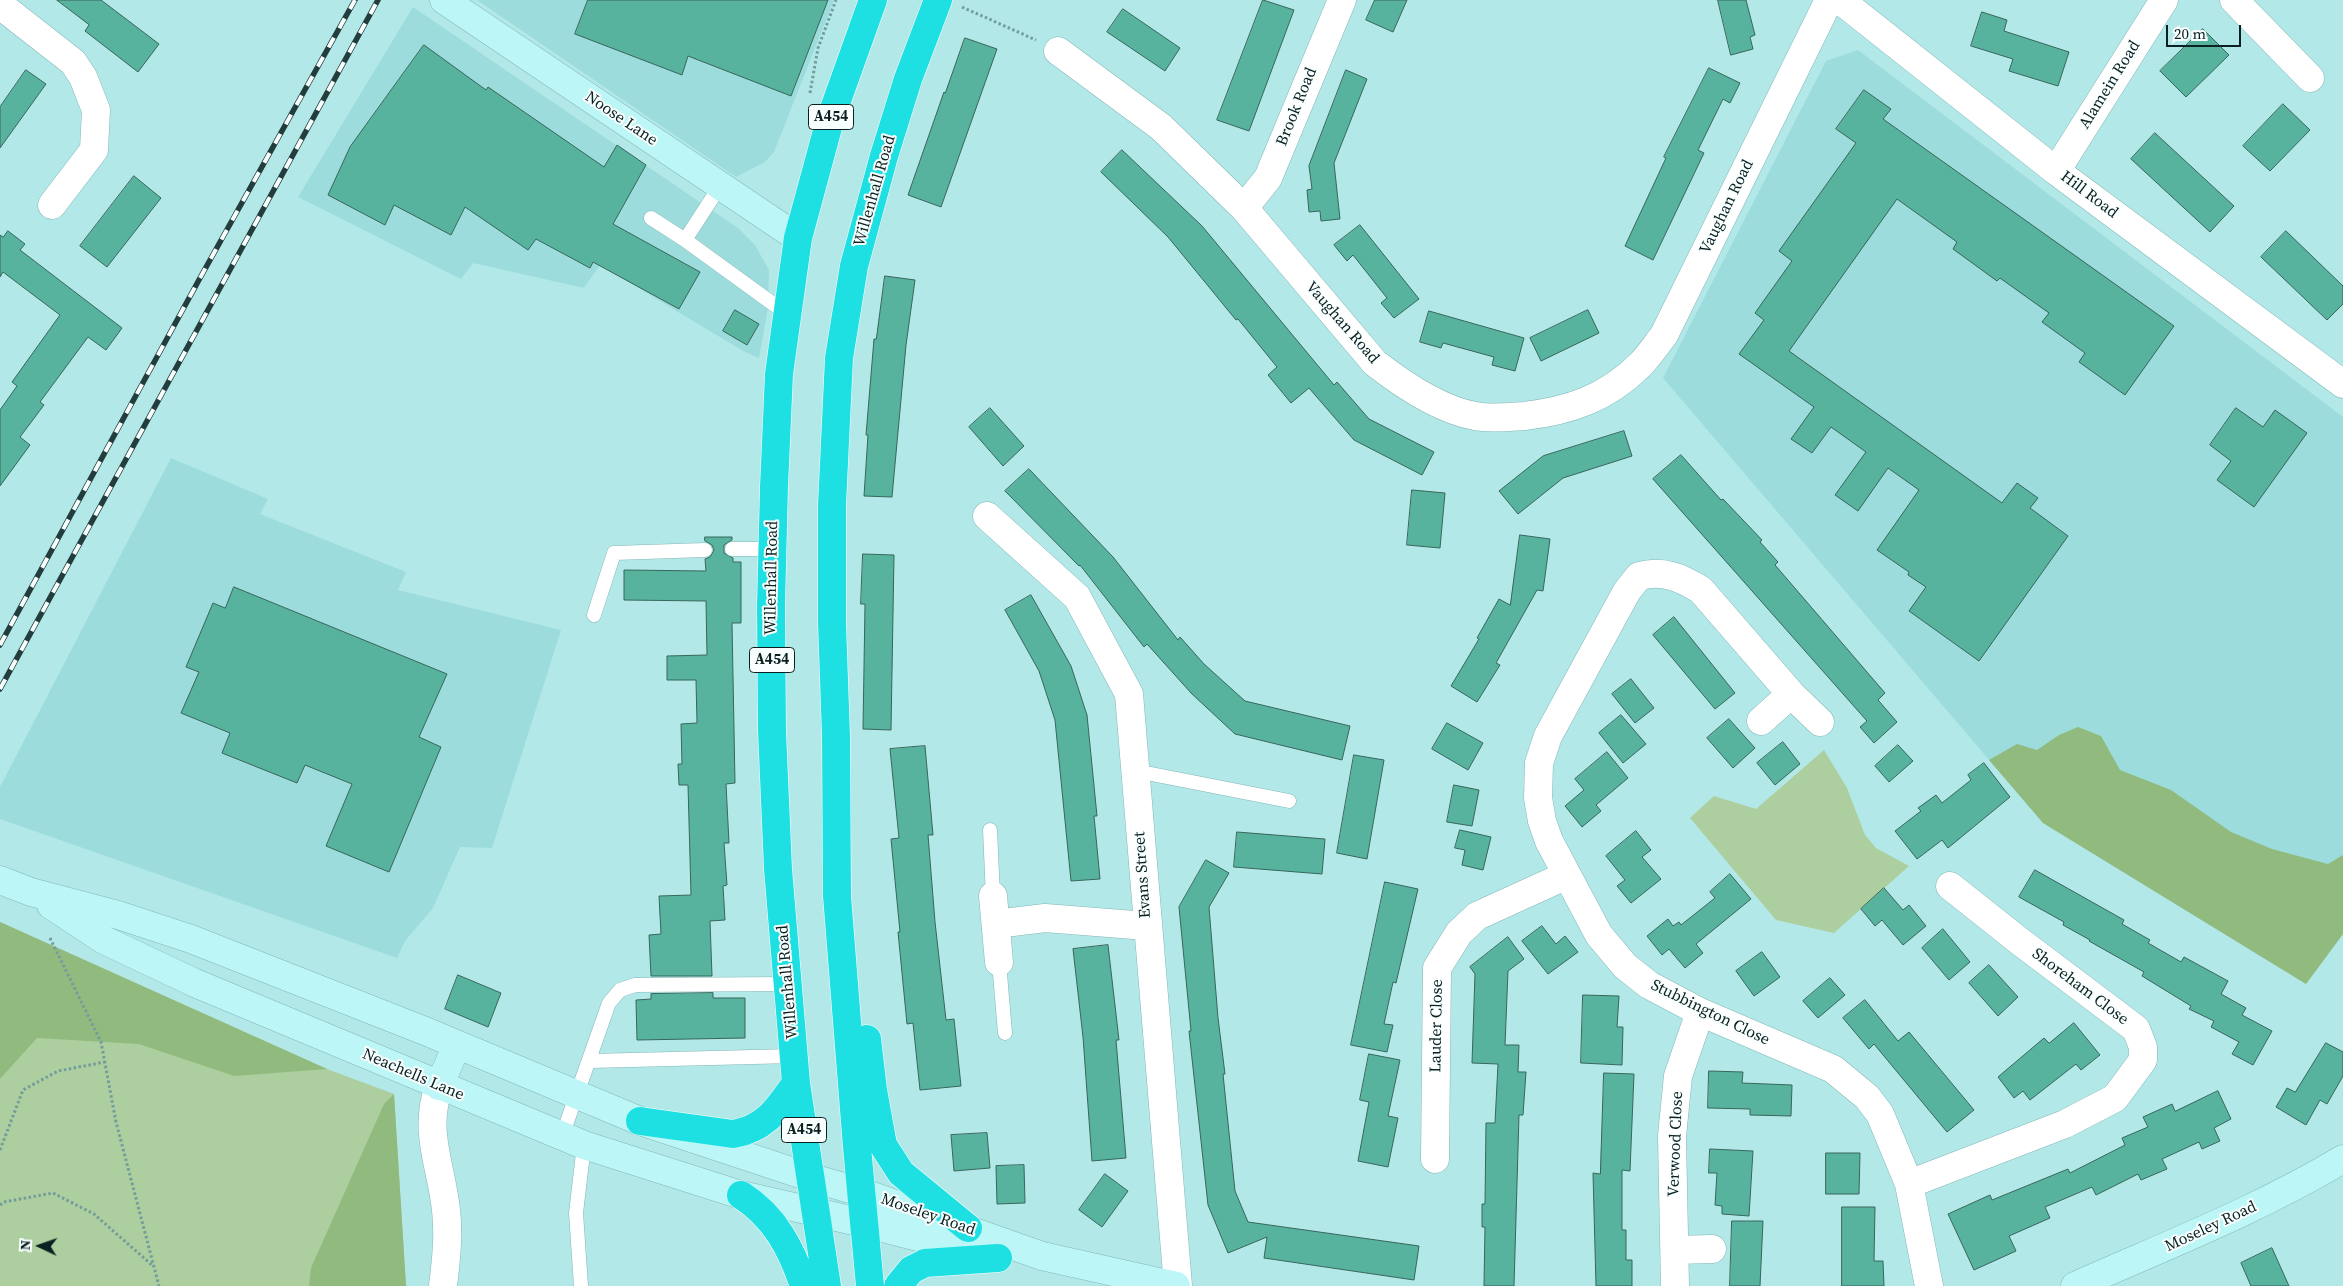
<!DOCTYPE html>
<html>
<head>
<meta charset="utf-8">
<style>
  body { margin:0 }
  #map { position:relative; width:2343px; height:1286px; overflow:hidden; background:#b3e8e8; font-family:"Source Serif 4",serif }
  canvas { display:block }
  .north { position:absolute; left:15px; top:1221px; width:50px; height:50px; -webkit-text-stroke:4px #f9fefe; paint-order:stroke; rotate:273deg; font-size:14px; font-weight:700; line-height:20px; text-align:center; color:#0b2020 }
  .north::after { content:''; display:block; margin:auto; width:18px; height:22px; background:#0b2020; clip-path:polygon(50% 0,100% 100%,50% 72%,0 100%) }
  .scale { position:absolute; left:2166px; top:25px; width:75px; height:22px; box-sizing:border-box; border:2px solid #0b2020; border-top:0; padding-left:6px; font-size:15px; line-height:18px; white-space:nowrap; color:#0b2020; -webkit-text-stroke:4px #f9fefe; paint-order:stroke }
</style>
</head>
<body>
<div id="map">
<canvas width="2343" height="1286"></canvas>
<div class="north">N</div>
<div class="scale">20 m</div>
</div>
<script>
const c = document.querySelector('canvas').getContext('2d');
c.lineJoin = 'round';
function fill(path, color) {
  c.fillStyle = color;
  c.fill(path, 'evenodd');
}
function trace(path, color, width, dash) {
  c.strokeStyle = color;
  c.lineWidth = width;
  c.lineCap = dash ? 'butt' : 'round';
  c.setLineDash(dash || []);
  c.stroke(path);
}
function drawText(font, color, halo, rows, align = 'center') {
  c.font = font + ' "Source Serif 4",serif';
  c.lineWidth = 4;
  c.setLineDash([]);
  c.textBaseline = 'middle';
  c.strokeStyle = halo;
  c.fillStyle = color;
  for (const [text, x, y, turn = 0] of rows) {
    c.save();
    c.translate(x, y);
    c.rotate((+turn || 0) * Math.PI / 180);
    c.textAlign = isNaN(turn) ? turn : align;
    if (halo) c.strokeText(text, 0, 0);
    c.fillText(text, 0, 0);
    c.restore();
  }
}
const built = new Path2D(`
  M 477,0 L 834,0 L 774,152 L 765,162 L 736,177 Z
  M 413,7 L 738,228 L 755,245 L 769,270 L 768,308 L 759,358 L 743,351 L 600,265 L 584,288 L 473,263 L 461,279 L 298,197 Z
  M 1858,50 L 2343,417 L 2343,934 L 2306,984 L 2043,823 L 1663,378 L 1826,61 Z
  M 171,458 L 268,499 L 260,514 L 406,572 L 398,590 L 561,630 L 492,848 L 460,847 L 433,908 L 405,941 L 397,958 L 0,819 L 0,787 Z`);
const green = new Path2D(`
  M 1824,750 L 1847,788 L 1865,835 L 1876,848 L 1909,866 L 1834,933 L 1776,920 L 1690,818 L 1714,796 L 1756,809 Z
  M 0,922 L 327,1069 L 394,1094 L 406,1286 L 0,1286 Z`);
const forest = new Path2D(`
  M 2078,727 L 2101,736 L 2120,770 L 2171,790 L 2231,832 L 2272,849 L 2328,864 L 2343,855 L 2343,934 L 2306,984 L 2043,823 L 1989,760 L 2017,744 L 2037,750 L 2059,735 Z
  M 0,922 L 327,1069 L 234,1076 L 139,1044 L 37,1038 L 0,1079 Z
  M 394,1094 L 406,1286 L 309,1286 L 311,1268 L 384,1104 Z`);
const building = new Path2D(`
  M 57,0 L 101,0 L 159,44 L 138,72 L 85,31 L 89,25 Z
  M 588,0 L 828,0 L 791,96 L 688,56 L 682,75 L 575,34 Z
  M 1263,0 L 1294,10 L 1249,131 L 1217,120 Z
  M 1375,0 L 1407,0 L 1393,32 L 1366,20 Z
  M 1718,0 L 1746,0 L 1755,35 L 1750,37 L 1753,49 L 1731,55 Z
  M 1123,9 L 1180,48 L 1165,71 L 1107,32 Z
  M 1982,12 L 2007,20 L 2004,31 L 2069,52 L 2058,86 L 2009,71 L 2013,59 L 1971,46 Z
  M 2203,29 L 2229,55 L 2186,97 L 2160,71 Z
  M 965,38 L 997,49 L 941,207 L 908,195 L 944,92 L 945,93 Z
  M 424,45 L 486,90 L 488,87 L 604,167 L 617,145 L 646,165 L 613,224 L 700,272 L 679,309 L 593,262 L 590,268 L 536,239 L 528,250 L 465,207 L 451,235 L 394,205 L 385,225 L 328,195 L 350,147 Z
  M 1709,68 L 1740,83 L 1730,103 L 1723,99 L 1698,150 L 1704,153 L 1653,260 L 1625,246 L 1666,158 L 1664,157 Z
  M 26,70 L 46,84 L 0,148 L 0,107 Z
  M 1346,70 L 1367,79 L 1334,163 L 1340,219 L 1321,221 L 1320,211 L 1309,212 L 1307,190 L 1312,189 L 1309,166 Z
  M 1864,90 L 1891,109 L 1883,119 L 2174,326 L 2125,395 L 2079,362 L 2085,353 L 2042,322 L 2049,313 L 2000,278 L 1997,281 L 1953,249 L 1957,242 L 1897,199 L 1789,351 L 2002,503 L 2017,483 L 2038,498 L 2030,508 L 2068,536 L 1979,661 L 1909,611 L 1926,587 L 1908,575 L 1909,572 L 1877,550 L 1919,490 L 1888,468 L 1858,511 L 1835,495 L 1866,452 L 1831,427 L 1812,453 L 1791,439 L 1814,407 L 1739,354 L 1764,320 L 1755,313 L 1792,261 L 1779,251 L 1856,143 L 1836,129 Z
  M 2283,104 L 2310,130 L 2270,171 L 2243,146 Z
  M 2155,133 L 2234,206 L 2210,232 L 2131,159 Z
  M 1122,150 L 1202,226 L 1334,385 L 1337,382 L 1369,419 L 1434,452 L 1422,475 L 1354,440 L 1309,388 L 1291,403 L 1268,375 L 1277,367 L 1238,319 L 1236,320 L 1168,237 L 1101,172 Z
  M 134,176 L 161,198 L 107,267 L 80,246 Z
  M 1360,225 L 1419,299 L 1394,318 L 1381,303 L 1387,298 L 1353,255 L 1347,261 L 1334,245 Z
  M 8,231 L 25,244 L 20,250 L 122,328 L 106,350 L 88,337 L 40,402 L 44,405 L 20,437 L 30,445 L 0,486 L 0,410 L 17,386 L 12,382 L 60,315 L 3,272 L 0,277 L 0,235 L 3,237 Z
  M 2286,231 L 2343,286 L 2343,304 L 2327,320 L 2261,257 Z
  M 885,276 L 915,280 L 906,345 L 892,497 L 864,496 L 868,435 L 866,435 L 874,339 L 876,339 Z
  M 735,310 L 759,324 L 747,345 L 723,331 Z
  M 1588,310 L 1599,333 L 1541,361 L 1530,338 Z
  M 1429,311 L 1524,338 L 1515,371 L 1492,365 L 1494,357 L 1443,343 L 1441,348 L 1420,342 Z
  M 990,408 L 1024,446 L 1003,466 L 969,427 Z
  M 2236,408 L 2263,427 L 2275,410 L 2307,433 L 2254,507 L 2217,480 L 2231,461 L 2210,445 Z
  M 1624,431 L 1632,456 L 1563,478 L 1518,514 L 1499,491 L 1543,456 Z
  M 1681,455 L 1721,500 L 1723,499 L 1762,540 L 1760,542 L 1778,562 L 1775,565 L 1885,693 L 1878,700 L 1897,722 L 1874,743 L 1860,727 L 1867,721 L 1653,479 Z
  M 1029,469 L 1113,557 L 1178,640 L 1180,637 L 1204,664 L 1245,701 L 1350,726 L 1342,760 L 1235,734 L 1192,694 L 1147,644 L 1144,647 L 1080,565 L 1079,566 L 1005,491 Z
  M 1412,490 L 1445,493 L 1440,548 L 1407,545 Z
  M 1520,535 L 1550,539 L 1543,591 L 1537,590 L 1496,663 L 1500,665 L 1477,702 L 1451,686 L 1479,639 L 1477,638 L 1499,599 L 1510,605 Z
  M 705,537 L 732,537 L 732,540 L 724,545 L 724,553 L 733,558 L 733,562 L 741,562 L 741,623 L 732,623 L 735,783 L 726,784 L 729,843 L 724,843 L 727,885 L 723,886 L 725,920 L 710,921 L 712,976 L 651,976 L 649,935 L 661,934 L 659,896 L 691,895 L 688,785 L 679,785 L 678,764 L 682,764 L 681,724 L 697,723 L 696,680 L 667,680 L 667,656 L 707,655 L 706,601 L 624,600 L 624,570 L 706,571 L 705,559 L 710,557 L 714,550 L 712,545 L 705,541 Z
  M 863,554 L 894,555 L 891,730 L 863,729 L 865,604 L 861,604 Z
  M 234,587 L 447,674 L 419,737 L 441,747 L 389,872 L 326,846 L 352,784 L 305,765 L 297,783 L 222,753 L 230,733 L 181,713 L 199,672 L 186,667 L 213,603 L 225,608 Z
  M 1031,595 L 1071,666 L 1087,715 L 1097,816 L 1094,816 L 1100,879 L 1071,881 L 1055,720 L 1039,671 L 1005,610 Z
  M 1674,617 L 1735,693 L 1715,709 L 1653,635 Z
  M 1631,679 L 1654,708 L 1635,723 L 1612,694 Z
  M 1621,715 L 1646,744 L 1623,763 L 1599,733 Z
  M 1729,719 L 1755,748 L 1733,768 L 1707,738 Z
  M 1447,723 L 1483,743 L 1468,770 L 1432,749 Z
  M 1783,742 L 1800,764 L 1775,785 L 1757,763 Z
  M 1898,745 L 1913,761 L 1889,782 L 1875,766 Z
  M 925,746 L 933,835 L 928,835 L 935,922 L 946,1020 L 954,1019 L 961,1086 L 920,1090 L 913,1023 L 907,1024 L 898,932 L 900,932 L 891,839 L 899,838 L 890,749 Z
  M 1607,752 L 1628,778 L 1596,805 L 1601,811 L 1582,827 L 1565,806 L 1584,790 L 1575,779 Z
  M 1354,755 L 1384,760 L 1367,859 L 1337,853 Z
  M 1984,763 L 2010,797 L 1948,848 L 1942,840 L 1917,859 L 1895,831 L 1921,811 L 1918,808 L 1936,795 L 1942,803 L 1971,780 L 1968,775 Z
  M 1454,785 L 1479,790 L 1472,826 L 1447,822 Z
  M 1460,830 L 1491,837 L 1483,870 L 1462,865 L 1465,850 L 1455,848 Z
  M 1636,831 L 1651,850 L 1642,857 L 1661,879 L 1631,903 L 1617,886 L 1625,880 L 1606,856 Z
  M 1237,832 L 1325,839 L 1322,874 L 1234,867 Z
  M 1206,860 L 1229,873 L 1209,907 L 1218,1018 L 1225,1074 L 1223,1074 L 1235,1191 L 1248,1222 L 1419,1246 L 1414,1280 L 1264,1258 L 1267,1237 L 1228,1253 L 1208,1205 L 1189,1031 L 1191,1031 L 1179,907 Z
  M 2035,870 L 2124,920 L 2122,924 L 2150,940 L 2148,943 L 2181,962 L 2184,957 L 2228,981 L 2221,994 L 2246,1008 L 2242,1015 L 2272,1031 L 2253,1065 L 2232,1054 L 2239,1042 L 2211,1027 L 2214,1021 L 2189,1009 L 2191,1006 L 2142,976 L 2144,972 L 2089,941 L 2090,940 L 2063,925 L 2064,922 L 2019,897 Z
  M 1730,874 L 1751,899 L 1696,944 L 1703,953 L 1685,968 L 1669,949 L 1662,955 L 1647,936 L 1668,919 L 1673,926 L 1679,922 L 1681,925 L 1715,898 L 1710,892 Z
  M 1385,882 L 1418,889 L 1396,983 L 1393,982 L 1384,1024 L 1393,1025 L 1387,1052 L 1351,1045 Z
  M 1884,888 L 1903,910 L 1909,905 L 1926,926 L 1903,945 L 1882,920 L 1875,926 L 1861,909 Z
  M 1542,926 L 1556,944 L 1565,936 L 1578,952 L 1548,974 L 1522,941 Z
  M 1943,929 L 1970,962 L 1949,980 L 1922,948 Z
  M 1508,937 L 1524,959 L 1508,971 L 1505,1045 L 1519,1045 L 1518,1072 L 1526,1072 L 1523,1115 L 1519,1115 L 1514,1286 L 1484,1286 L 1485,1227 L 1482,1227 L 1482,1204 L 1485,1204 L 1486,1123 L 1495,1123 L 1498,1064 L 1472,1063 L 1475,974 L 1470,967 Z
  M 1108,945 L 1119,1040 L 1116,1040 L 1126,1158 L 1092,1161 L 1083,1037 L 1073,949 Z
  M 1762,952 L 1780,977 L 1754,996 L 1736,971 Z
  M 1989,965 L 2018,997 L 1998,1016 L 1969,983 Z
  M 458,975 L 501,993 L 488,1027 L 445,1009 Z
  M 1830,978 L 1845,995 L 1818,1018 L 1803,1001 Z
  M 713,993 L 713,998 L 745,998 L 745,1038 L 637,1040 L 636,1000 L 651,999 L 651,994 Z
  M 1583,995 L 1619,996 L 1617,1027 L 1623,1027 L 1622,1065 L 1581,1063 Z
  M 1865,1000 L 1898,1041 L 1909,1032 L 1974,1110 L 1947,1132 L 1874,1044 L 1869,1049 L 1843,1018 Z
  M 2074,1023 L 2100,1055 L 2081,1070 L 2076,1064 L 2030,1100 L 2023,1091 L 2014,1098 L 1998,1077 L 2044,1038 L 2049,1043 Z
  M 2326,1043 L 2343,1052 L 2343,1076 L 2327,1104 L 2320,1100 L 2306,1125 L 2276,1107 L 2287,1088 L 2295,1092 Z
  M 1369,1054 L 1400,1060 L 1388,1116 L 1398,1118 L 1388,1167 L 1358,1161 L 1369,1102 L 1360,1100 Z
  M 1709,1071 L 1743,1072 L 1742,1083 L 1792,1085 L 1791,1116 L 1750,1115 L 1750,1109 L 1708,1108 Z
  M 1604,1073 L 1634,1074 L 1630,1171 L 1622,1170 L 1622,1230 L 1626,1230 L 1626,1260 L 1632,1260 L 1632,1286 L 1596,1286 L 1593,1173 L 1600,1174 Z
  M 2218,1091 L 2231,1119 L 2214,1128 L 2220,1141 L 2202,1149 L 2199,1142 L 2162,1159 L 2167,1169 L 2141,1180 L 2138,1174 L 2096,1195 L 2092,1187 L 2045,1207 L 2050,1218 L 2009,1236 L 2016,1251 L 1974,1270 L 1948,1214 L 1990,1195 L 1992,1200 L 2068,1169 L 2070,1173 L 2125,1145 L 2122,1138 L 2148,1127 L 2143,1117 L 2172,1104 L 2175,1111 Z
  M 987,1133 L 990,1168 L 954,1171 L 951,1135 Z
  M 1710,1149 L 1753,1151 L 1749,1216 L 1722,1214 L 1722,1206 L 1715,1205 L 1717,1173 L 1709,1173 Z
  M 1826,1153 L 1860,1153 L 1859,1194 L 1826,1194 Z
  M 1024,1165 L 1025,1203 L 997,1204 L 996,1166 Z
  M 1105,1174 L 1128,1191 L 1102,1227 L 1079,1210 Z
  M 1842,1207 L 1875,1207 L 1874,1261 L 1883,1261 L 1884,1286 L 1842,1286 Z
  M 1732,1221 L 1763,1221 L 1760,1286 L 1730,1286 Z
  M 2272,1248 L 2289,1286 L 2251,1286 L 2241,1263 Z`);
const path = new Path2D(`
  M 962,7 L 1036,40
  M 810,93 L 818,48 L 836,0
  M 50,938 L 101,1042 L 116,1122 L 159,1286
  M 0,1150 L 23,1090 L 58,1071 L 105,1062
  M 0,1205 L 4,1202 L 53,1193 L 94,1214 L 153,1266`);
const lane = new Path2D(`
  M 651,218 L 685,240 L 720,186
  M 685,240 L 787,314
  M 732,549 L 772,549
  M 594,615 L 614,553 L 705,550
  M 1136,771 L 1289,801
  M 990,830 L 993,896
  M 999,962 L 1005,1033
  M 590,1061 L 794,1056
  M 562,1136 L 609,1003 L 620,990 L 635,985 L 787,984
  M 581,1286 L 576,1213 L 584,1145`);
const street = new Path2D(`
  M 1840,0 L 2056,171 L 2343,384
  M 2234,0 L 2310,78
  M 0,5 L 73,62 L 83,77 L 96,110 L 94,150 L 52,205
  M 1058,51 L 1161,127 L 1244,208 L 1375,363 C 1402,384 1441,410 1475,416 C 1491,419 1508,417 1524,416 C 1569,411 1607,398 1640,365 C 1649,356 1656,345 1664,335 L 1829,0
  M 2056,171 L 2164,0
  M 1244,208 L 1268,178 L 1342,0
  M 987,516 L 1077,597 L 1129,694 L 1178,1286
  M 1761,721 L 1791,694
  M 1820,722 L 1791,694 L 1701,590 C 1680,577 1663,570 1639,576 L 1627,591 L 1548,736 L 1539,763 L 1538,798 L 1542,821 L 1549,841 L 1599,935 L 1625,966 L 1649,985 L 1700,1012 L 1833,1069 L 1867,1097 L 1880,1114 L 1909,1184 L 1929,1286
  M 993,896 L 999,962
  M 996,924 L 1045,918 L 1147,926
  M 439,1086 C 423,1132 441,1164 446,1210 C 449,1235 446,1261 443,1286
  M 1435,1159 L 1437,968 L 1459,933 L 1477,916 L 1567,875
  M 1909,1184 L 2065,1124 L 2115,1098 L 2143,1060 L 2143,1047 L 2136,1029 L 2018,940 L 1950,886
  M 1675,1250 L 1712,1249
  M 1675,1286 L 1672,1136 L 1678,1076 L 1700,1012`);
const secondary = new Path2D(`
  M 444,0 L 798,238
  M 0,880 L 31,892 L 118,915 L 191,939 L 425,1031 L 640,1121 L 812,1178 L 861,1192 L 1042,1256 L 1176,1286
  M 51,905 L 104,940 L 195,983 L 584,1145 L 741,1195 L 863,1223 L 988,1255
  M 439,1086 L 457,1045
  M 2075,1286 C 2165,1246 2258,1210 2343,1159`);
const highway = new Path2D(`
  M 867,1039 L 873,1090 L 883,1145 L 901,1173 L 968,1228
  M 640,1121 L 733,1134 C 766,1129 778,1108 796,1083
  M 741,1195 C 775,1217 791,1248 804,1286
  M 827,1286 L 796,1083 L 778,869 L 772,731 L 771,606 L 774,487 L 779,374 L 798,238 L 830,120 L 873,0
  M 870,1286 L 857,1147 L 837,896 L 836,736 L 832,623 L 832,505 L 839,358 L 854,266 L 884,156 L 908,79 L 938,0
  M 898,1286 L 911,1270 L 925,1263 L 998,1258`);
const rail = new Path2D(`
  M 0,645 L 200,278 L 355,0
  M 0,689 L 378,0`);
const shields = [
  [831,117,45],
  [772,660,45],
  [804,1130,45]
];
const shieldNames = [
  ["A454",831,117],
  ["A454",772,660],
  ["A454",804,1130]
];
const streetNames = [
  ["Alamein Road",2110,85,-58],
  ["Brook Road",1297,107,-68],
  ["Noose Lane",621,119,34],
  ["Willenhall Road",875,191,-74],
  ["Hill Road",2089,195,37],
  ["Vaughan Road",1727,207,-64],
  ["Vaughan Road",1342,323,49],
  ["Willenhall Road",772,578,-89],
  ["Evans Street",1143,875,-94],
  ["Willenhall Road",788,982,-95],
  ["Shoreham Close",2080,987,37],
  ["Stubbington Close",1710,1013,26],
  ["Lauder Close",1437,1026,-89],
  ["Neachells Lane",413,1075,23],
  ["Verwood Close",1676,1144,-88],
  ["Moseley Road",928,1215,19],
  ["Moseley Road",2211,1227,-25]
];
fill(built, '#9ddcdc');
fill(green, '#adce9e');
fill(forest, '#91ba7e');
fill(building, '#57b39e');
trace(building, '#38665b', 1);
trace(lane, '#83b7b7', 15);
trace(street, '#83b7b7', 29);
trace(secondary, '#83b7b7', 29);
trace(highway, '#fff', 29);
trace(path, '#739c9c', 3, [2.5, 2.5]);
trace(lane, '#fff', 14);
trace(street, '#fff', 28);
trace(secondary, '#bcf6f6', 28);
trace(highway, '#1ee0e2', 28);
trace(rail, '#233d3d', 5.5);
trace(rail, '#f9fefe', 4, [11]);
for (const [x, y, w] of shields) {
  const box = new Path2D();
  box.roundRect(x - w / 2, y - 12.5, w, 25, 4);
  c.fillStyle = '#f9fefe';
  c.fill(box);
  trace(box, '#0b2020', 1);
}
drawText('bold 15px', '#0b2020', null, shieldNames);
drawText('16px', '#0b2020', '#f9fefe', streetNames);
</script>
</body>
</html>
